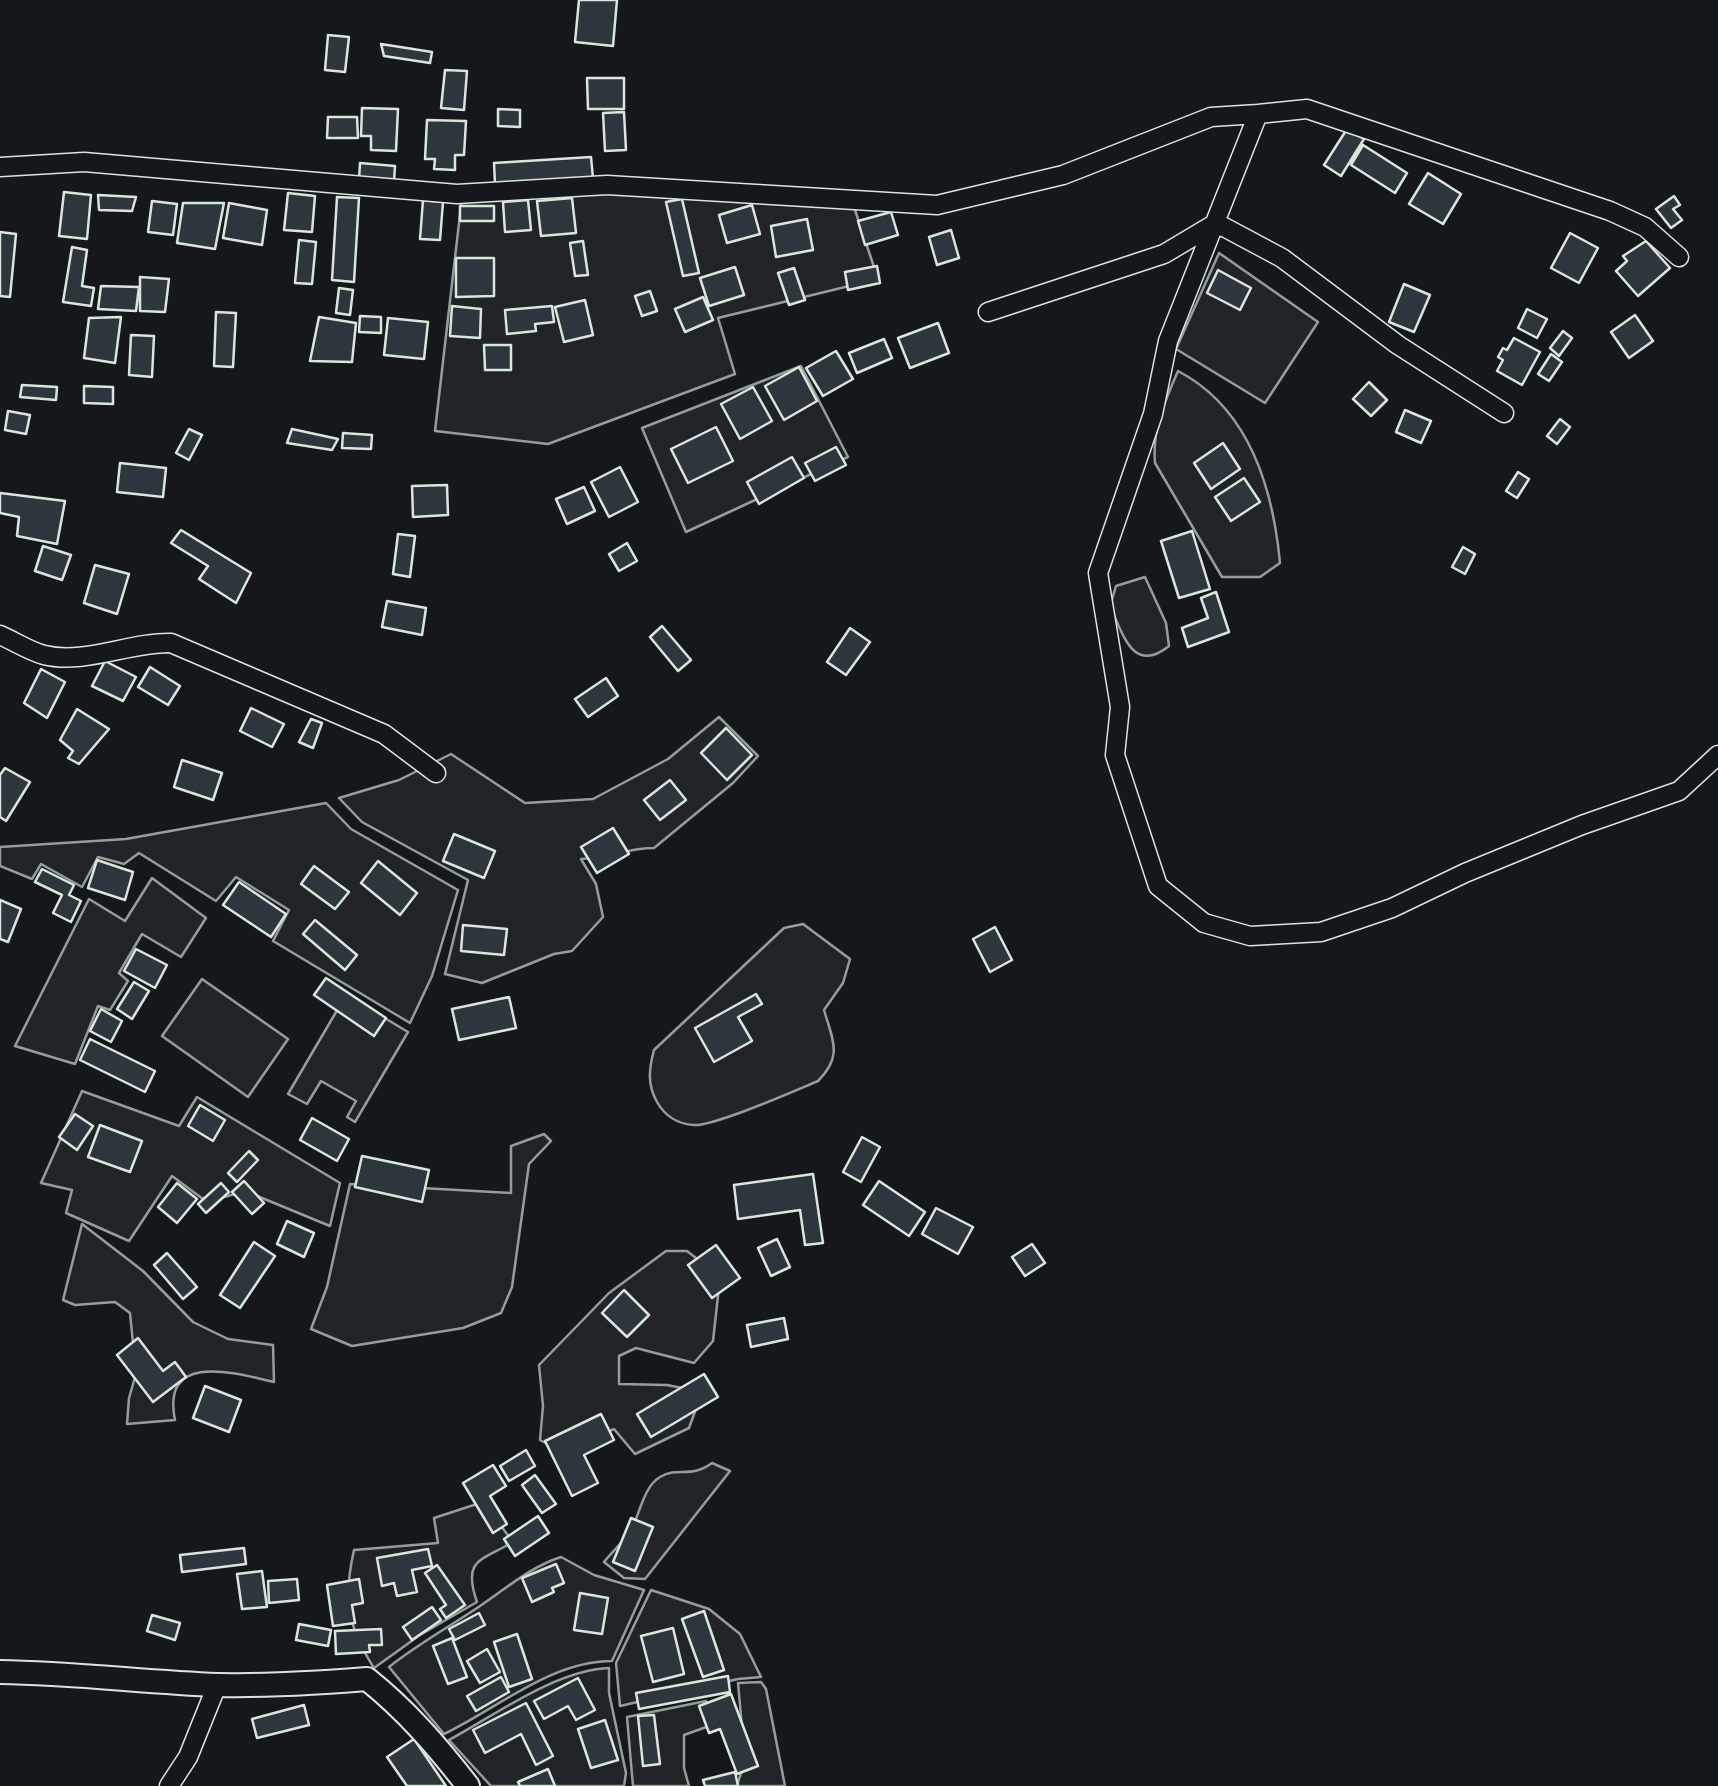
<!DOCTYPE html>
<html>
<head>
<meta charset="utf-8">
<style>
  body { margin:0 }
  canvas { display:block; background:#14181c }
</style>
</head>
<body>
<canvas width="1718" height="1786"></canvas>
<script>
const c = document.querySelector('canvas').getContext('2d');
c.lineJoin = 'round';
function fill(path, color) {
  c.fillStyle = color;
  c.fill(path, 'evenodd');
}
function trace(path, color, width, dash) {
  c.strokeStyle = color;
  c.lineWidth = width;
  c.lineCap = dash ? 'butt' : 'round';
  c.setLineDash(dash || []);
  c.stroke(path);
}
const green = new Path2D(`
  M 627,192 L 853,204 L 878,279 L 718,318 L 735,374 L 548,444 L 435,431 L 462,197 Z
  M 1219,253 L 1318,322 L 1265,403 L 1176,349 Z
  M 801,366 L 848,457 L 686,532 L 642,428 Z
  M 1178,371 C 1249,408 1273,488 1280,563 L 1260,577 L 1222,577 L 1155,463 C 1152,429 1165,401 1178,371 Z
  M 1145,577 L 1166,623 L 1169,646 C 1133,675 1123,634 1110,606 L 1116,586 Z
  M 719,717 L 758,756 L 733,783 L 654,848 C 627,848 609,858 581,859 L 596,884 L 603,917 L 572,951 L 554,954 L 482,983 L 445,974 L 468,880 L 362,822 L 339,798 L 399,780 L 451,754 L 525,803 L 593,799 L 668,759 Z
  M 326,803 L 351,829 L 458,890 L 432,976 L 410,1023 L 273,941 L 289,910 L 236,877 L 216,901 L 139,853 L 124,864 L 98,857 L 82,887 L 41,864 L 32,879 L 0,866 L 0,847 L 126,839 Z
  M 152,878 L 206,918 L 181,957 L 142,934 L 119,973 L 128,981 L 110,1010 L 98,1006 L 75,1064 L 15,1046 L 89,899 L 125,921 Z
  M 803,924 L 850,959 L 843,983 L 824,1010 C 833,1041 843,1056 818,1081 C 794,1091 715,1126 694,1125 C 677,1124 665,1116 657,1102 C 647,1084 649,1069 654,1050 L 784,928 Z
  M 202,979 L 288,1039 L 248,1097 L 162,1036 Z
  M 346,995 L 408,1032 L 355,1122 L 347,1117 L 356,1101 L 321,1081 L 307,1104 L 288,1094 Z
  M 82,1091 L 179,1126 L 197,1097 L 340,1183 L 330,1226 L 245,1191 L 207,1202 L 172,1176 L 129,1241 L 66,1213 L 72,1190 L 41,1183 Z
  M 544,1134 L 551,1141 L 529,1164 L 512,1287 L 501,1313 L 463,1328 L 352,1346 L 311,1329 L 327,1287 L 350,1184 L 511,1193 L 511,1146 Z
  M 82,1224 L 143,1271 L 193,1322 L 228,1339 L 273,1345 L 274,1382 C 235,1373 161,1351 175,1420 L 127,1424 L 129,1398 L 136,1374 L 130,1313 L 115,1302 L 75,1305 L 63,1300 Z
  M 666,1251 L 687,1251 L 714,1272 L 719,1287 L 713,1341 L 694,1363 L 636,1348 L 619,1356 L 619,1384 L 667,1385 L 702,1392 L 689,1428 L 635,1454 L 614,1429 L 562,1452 L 540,1440 L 543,1406 L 539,1365 L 609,1293 Z
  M 712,1463 L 730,1471 L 645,1579 L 624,1578 L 604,1562 C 612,1552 623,1542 630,1532 C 640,1515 643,1487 660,1477 C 679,1466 690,1479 712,1463 Z
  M 483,1502 L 513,1542 C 481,1561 462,1559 477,1602 L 420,1635 L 374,1668 C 347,1626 343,1599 354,1550 L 438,1543 L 434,1518 Z
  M 561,1557 L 594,1575 L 644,1590 L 612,1661 C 551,1661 498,1708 444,1734 L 389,1667 C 418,1644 449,1627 480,1606 C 507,1588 530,1567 561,1557 Z
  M 651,1590 L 709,1609 L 740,1634 L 761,1677 L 738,1679 L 620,1706 L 616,1663 Z
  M 609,1668 L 609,1693 L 626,1773 L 624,1786 L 491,1786 L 449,1740 C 495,1715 556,1670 609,1668 Z
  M 761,1682 L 766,1689 L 785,1786 L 737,1786 L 745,1760 L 738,1683 Z
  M 706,1701 L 712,1725 L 684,1735 L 684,1768 L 689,1786 L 633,1786 L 627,1717 Z`);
const building = new Path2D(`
  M 579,0 L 617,0 L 613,46 L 575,42 Z
  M 328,35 L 349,37 L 345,72 L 325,70 Z
  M 381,44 L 432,52 L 430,63 L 384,56 Z
  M 445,70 L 467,71 L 464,110 L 441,108 Z
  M 587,78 L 624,78 L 624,109 L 588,109 Z
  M 362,108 L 398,109 L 396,151 L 371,150 L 371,136 L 361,136 Z
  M 498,109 L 520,110 L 520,127 L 498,126 Z
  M 624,112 L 626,150 L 605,151 L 603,113 Z
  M 328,117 L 357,117 L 358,138 L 327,138 Z
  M 427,120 L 466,121 L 464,155 L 455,155 L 455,170 L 434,169 L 435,159 L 425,159 Z
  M 1347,129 L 1364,139 L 1341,176 L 1324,165 Z
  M 1363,145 L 1407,173 L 1395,193 L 1351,165 Z
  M 591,157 L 593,178 L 495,184 L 494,163 Z
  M 360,163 L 395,166 L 394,182 L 359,180 Z
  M 1428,173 L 1461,194 L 1443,224 L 1409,204 Z
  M 64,192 L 91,195 L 87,239 L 59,236 Z
  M 288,193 L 315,196 L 312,232 L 284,230 Z
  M 98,195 L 136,197 L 132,211 L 99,210 Z
  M 1674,196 L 1680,205 L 1673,209 L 1682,220 L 1671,228 L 1656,209 Z
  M 337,197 L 359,198 L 354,282 L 332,280 Z
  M 572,198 L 576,233 L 541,236 L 537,201 Z
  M 682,199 L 699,273 L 683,276 L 666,202 Z
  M 423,200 L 443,202 L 440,240 L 420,239 Z
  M 528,200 L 531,230 L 505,232 L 503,202 Z
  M 152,201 L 177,204 L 173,235 L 148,232 Z
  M 183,203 L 224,203 L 215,249 L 177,243 Z
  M 229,203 L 267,210 L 262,245 L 223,238 Z
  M 752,205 L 760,234 L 727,243 L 719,215 Z
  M 460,206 L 494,206 L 494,221 L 460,221 Z
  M 891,212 L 898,235 L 865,245 L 858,221 Z
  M 807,219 L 813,250 L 776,257 L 771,226 Z
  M 951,230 L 959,258 L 937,265 L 929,237 Z
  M 0,232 L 16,234 L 10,297 L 0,296 Z
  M 1570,233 L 1598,248 L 1579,283 L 1551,268 Z
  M 299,240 L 316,242 L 312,284 L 295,283 Z
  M 583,241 L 588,275 L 575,276 L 570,243 Z
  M 1646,241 L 1670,268 L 1638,296 L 1616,271 L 1627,261 L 1623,256 Z
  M 72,247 L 87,250 L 82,286 L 94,288 L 91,306 L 63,302 Z
  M 456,258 L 494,258 L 494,296 L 456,297 Z
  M 877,266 L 880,283 L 848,290 L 845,272 Z
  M 735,267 L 744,295 L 709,306 L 700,278 Z
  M 794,268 L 805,300 L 789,305 L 778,273 Z
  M 1218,270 L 1251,288 L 1240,310 L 1207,293 Z
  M 140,277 L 169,279 L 165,312 L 140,311 Z
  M 1404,284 L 1430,295 L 1414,332 L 1389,322 Z
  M 101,286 L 139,287 L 136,311 L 98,309 Z
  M 339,288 L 353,290 L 350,315 L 336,313 Z
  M 650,291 L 657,311 L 642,316 L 635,296 Z
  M 703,297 L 713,320 L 685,332 L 675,309 Z
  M 585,300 L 593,335 L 564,342 L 555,307 Z
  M 452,306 L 481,309 L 480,338 L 450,336 Z
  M 552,306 L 554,322 L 535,324 L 536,331 L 507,334 L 505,310 Z
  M 1527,309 L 1547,319 L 1537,338 L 1518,328 Z
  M 216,312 L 236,313 L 233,367 L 214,366 Z
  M 1635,315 L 1653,341 L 1629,358 L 1611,332 Z
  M 360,316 L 381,317 L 381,333 L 359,332 Z
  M 121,317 L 115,363 L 84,358 L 89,318 Z
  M 319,317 L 356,323 L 352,362 L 310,361 Z
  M 388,318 L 428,322 L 424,359 L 384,355 Z
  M 938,323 L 949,353 L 910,368 L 898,338 Z
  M 1563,331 L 1572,338 L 1559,356 L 1550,348 Z
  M 131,335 L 154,336 L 152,377 L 129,375 Z
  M 1514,338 L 1540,352 L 1522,385 L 1497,371 L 1503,360 L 1498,357 L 1503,348 L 1507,350 Z
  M 884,339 L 892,358 L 857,373 L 849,353 Z
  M 484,345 L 511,345 L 511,370 L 485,370 Z
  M 836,351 L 853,379 L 823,396 L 806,368 Z
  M 1551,354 L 1562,362 L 1549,381 L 1538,374 Z
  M 799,367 L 817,401 L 784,420 L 765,386 Z
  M 1369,382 L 1387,400 L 1371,416 L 1353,399 Z
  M 22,385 L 57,387 L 56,400 L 20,397 Z
  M 84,386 L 113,387 L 113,404 L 84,403 Z
  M 753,387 L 772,421 L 740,439 L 721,404 Z
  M 1405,410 L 1431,421 L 1421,443 L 1396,432 Z
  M 8,411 L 30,415 L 26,434 L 5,430 Z
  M 1560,419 L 1570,427 L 1557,444 L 1547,436 Z
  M 716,427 L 733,461 L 688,483 L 671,449 Z
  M 189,429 L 202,435 L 189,460 L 176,453 Z
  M 292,429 L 338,439 L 332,450 L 287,443 Z
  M 343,433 L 372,435 L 371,449 L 342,448 Z
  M 1223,443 L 1240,469 L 1211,489 L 1194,463 Z
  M 836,447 L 846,465 L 815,481 L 805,463 Z
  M 792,457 L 804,478 L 759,504 L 747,482 Z
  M 120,463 L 166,468 L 163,497 L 117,492 Z
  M 620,467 L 638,502 L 609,517 L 591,482 Z
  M 1518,472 L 1529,479 L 1517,498 L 1506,491 Z
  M 1244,478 L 1260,502 L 1231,521 L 1215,497 Z
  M 447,485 L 448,515 L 413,517 L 412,486 Z
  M 584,487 L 595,511 L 567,524 L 556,499 Z
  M 0,493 L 65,501 L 57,544 L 17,536 L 19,517 L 0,513 Z
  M 181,530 L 251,573 L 236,603 L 199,579 L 208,566 L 171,543 Z
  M 1192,531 L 1210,589 L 1179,598 L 1161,541 Z
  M 398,534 L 415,536 L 410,577 L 393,574 Z
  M 627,543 L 637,561 L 619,571 L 609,554 Z
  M 43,546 L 71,555 L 62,580 L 35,571 Z
  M 1463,547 L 1475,554 L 1465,574 L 1452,567 Z
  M 95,565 L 129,574 L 117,614 L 84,603 Z
  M 1216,592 L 1229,632 L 1188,647 L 1182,628 L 1208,618 L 1201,598 Z
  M 387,601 L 426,608 L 422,635 L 382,627 Z
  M 662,626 L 691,660 L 678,671 L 650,637 Z
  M 850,628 L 870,642 L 846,675 L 827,662 Z
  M 105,661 L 136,677 L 123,701 L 92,686 Z
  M 150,667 L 180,686 L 168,705 L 138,687 Z
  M 41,669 L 65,682 L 47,718 L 24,703 Z
  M 606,678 L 618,696 L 588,717 L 575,699 Z
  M 251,708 L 284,724 L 272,747 L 240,731 Z
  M 77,709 L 109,729 L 79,764 L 68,758 L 73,751 L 60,740 Z
  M 311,719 L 322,723 L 313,748 L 299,742 Z
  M 726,728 L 752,755 L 727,780 L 701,753 Z
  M 182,760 L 222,773 L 213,800 L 174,787 Z
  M 5,768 L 30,782 L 6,821 L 0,817 L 0,775 Z
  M 670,780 L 686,800 L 660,820 L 644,800 Z
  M 613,828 L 629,854 L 597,873 L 581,847 Z
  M 454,834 L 495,851 L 484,878 L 443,861 Z
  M 97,860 L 133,872 L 125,900 L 88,888 Z
  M 378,861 L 417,893 L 400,915 L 361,883 Z
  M 314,866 L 349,892 L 335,909 L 301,884 Z
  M 42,869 L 74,885 L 69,895 L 81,901 L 71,922 L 53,913 L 62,895 L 35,882 Z
  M 239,882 L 286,914 L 271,937 L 223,905 Z
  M 0,900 L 21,909 L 8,942 L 0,939 Z
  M 315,920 L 357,955 L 345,970 L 303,934 Z
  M 463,925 L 507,929 L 504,955 L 461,951 Z
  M 995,927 L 1012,960 L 990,972 L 973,939 Z
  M 136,949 L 167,965 L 155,988 L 124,971 Z
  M 326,978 L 386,1018 L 374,1036 L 314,995 Z
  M 134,982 L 149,991 L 132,1019 L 117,1009 Z
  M 756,994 L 762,1004 L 738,1017 L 752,1041 L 714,1062 L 695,1028 Z
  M 509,997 L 516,1028 L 459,1040 L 452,1009 Z
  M 101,1009 L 122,1021 L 111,1042 L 90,1031 Z
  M 90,1039 L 155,1071 L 145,1092 L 80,1060 Z
  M 200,1105 L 225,1120 L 213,1141 L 188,1126 Z
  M 75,1114 L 93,1126 L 77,1150 L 59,1137 Z
  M 312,1118 L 349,1139 L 337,1161 L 300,1140 Z
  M 100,1125 L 142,1141 L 130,1172 L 88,1157 Z
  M 862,1137 L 880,1147 L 861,1182 L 843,1172 Z
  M 249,1151 L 258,1160 L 237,1182 L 228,1173 Z
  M 362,1156 L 429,1170 L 422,1202 L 355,1187 Z
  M 813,1174 L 823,1243 L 805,1245 L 800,1210 L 738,1219 L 734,1185 Z
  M 244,1181 L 264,1203 L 252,1214 L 232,1192 Z
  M 879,1181 L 925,1212 L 909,1236 L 863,1205 Z
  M 177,1183 L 197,1199 L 177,1223 L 158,1207 Z
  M 221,1183 L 229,1192 L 206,1213 L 198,1204 Z
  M 936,1208 L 973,1227 L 958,1254 L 922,1234 Z
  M 287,1221 L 314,1233 L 304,1257 L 277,1244 Z
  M 777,1239 L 790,1267 L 771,1276 L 758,1248 Z
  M 254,1242 L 275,1256 L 240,1308 L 220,1295 Z
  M 1032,1244 L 1045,1263 L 1025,1276 L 1012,1257 Z
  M 716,1245 L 740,1278 L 712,1298 L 688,1265 Z
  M 167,1253 L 197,1287 L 183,1299 L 154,1265 Z
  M 624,1290 L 649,1315 L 627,1337 L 602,1313 Z
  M 784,1318 L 788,1339 L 751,1347 L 747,1325 Z
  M 138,1338 L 163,1371 L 175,1362 L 186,1377 L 153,1402 L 117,1355 Z
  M 704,1374 L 718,1397 L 651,1437 L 637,1414 Z
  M 205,1386 L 241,1400 L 229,1432 L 193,1418 Z
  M 601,1414 L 614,1440 L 584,1455 L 598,1483 L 572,1496 L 545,1441 Z
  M 526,1450 L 535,1466 L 509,1481 L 500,1466 Z
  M 493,1465 L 506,1486 L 490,1496 L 507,1524 L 493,1533 L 463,1483 Z
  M 535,1475 L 556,1504 L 542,1513 L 522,1485 Z
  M 538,1516 L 549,1533 L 515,1556 L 504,1539 Z
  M 631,1518 L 653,1527 L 635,1571 L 613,1562 Z
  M 244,1548 L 246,1564 L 182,1572 L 180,1555 Z
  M 428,1549 L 432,1566 L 412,1570 L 417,1592 L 397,1596 L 394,1583 L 382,1586 L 377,1558 Z
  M 556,1564 L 564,1583 L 552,1588 L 554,1592 L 532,1602 L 522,1578 Z
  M 437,1565 L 465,1605 L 446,1618 L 440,1609 L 446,1605 L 425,1573 Z
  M 262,1571 L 267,1607 L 242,1609 L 237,1574 Z
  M 297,1579 L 299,1600 L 269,1603 L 268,1581 Z
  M 359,1579 L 363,1603 L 352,1605 L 355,1623 L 333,1626 L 327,1585 Z
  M 580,1593 L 608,1598 L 602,1634 L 574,1630 Z
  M 432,1607 L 441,1620 L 412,1640 L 403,1627 Z
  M 704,1611 L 724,1670 L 703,1677 L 682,1619 Z
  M 479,1613 L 485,1625 L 455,1640 L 449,1629 Z
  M 152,1615 L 180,1623 L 175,1640 L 147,1631 Z
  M 299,1624 L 331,1630 L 328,1646 L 296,1640 Z
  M 673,1628 L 684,1674 L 653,1682 L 641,1636 Z
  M 381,1629 L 382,1645 L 369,1645 L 370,1652 L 336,1654 L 335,1631 Z
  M 517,1634 L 532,1679 L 509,1687 L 494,1642 Z
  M 452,1638 L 467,1677 L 448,1684 L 433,1646 Z
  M 487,1649 L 500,1672 L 480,1683 L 467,1661 Z
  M 728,1676 L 730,1692 L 639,1709 L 636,1693 Z
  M 501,1677 L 509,1692 L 476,1711 L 467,1696 Z
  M 578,1678 L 595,1710 L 576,1720 L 568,1706 L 544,1719 L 534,1701 Z
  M 731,1694 L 758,1766 L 737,1774 L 720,1729 L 709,1733 L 699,1706 Z
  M 526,1703 L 553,1756 L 536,1765 L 521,1734 L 485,1753 L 473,1730 Z
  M 304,1705 L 309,1725 L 257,1738 L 252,1719 Z
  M 654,1715 L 660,1764 L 643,1766 L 638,1716 Z
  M 605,1720 L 618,1760 L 591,1768 L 578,1729 Z
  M 414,1739 L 446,1786 L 407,1786 L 387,1757 Z
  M 548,1769 L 555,1786 L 520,1786 L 518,1782 Z
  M 735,1772 L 738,1786 L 705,1786 L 703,1780 Z`);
const minor = new Path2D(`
  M 1258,114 L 1307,109 L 1610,211 L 1645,227 L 1679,257
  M 0,167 L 84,162 L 457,194 L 607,185 L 937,205 L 1063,175 L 1211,117 L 1258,114 L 1168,341 L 1153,414 L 1098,573 L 1120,707 L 1115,755 L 1158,886 L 1204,923 L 1250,936 L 1321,932 L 1392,908 L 1465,873 L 1582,825 L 1679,791 L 1718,755
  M 988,312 L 1164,254 L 1211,226 L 1224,227 L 1282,258 L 1398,345 L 1504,413
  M 0,635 C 14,641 29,651 44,655 C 84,665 130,642 171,643 L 384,734 L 436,773
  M 169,1786 L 188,1757 L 217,1685`);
const tertiary = new Path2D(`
  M 0,1672 C 73,1673 145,1682 218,1685 C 268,1686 317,1683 367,1679 C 406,1710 437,1746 468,1786`);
fill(green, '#202428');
trace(green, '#939e99', 2.5);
fill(building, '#2c363c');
trace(building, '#d8e6dc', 2.5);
trace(minor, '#d8e6dc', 21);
trace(tertiary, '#d8e6dc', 26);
trace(minor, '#14181c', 18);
trace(tertiary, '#14181c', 22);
</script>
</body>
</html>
